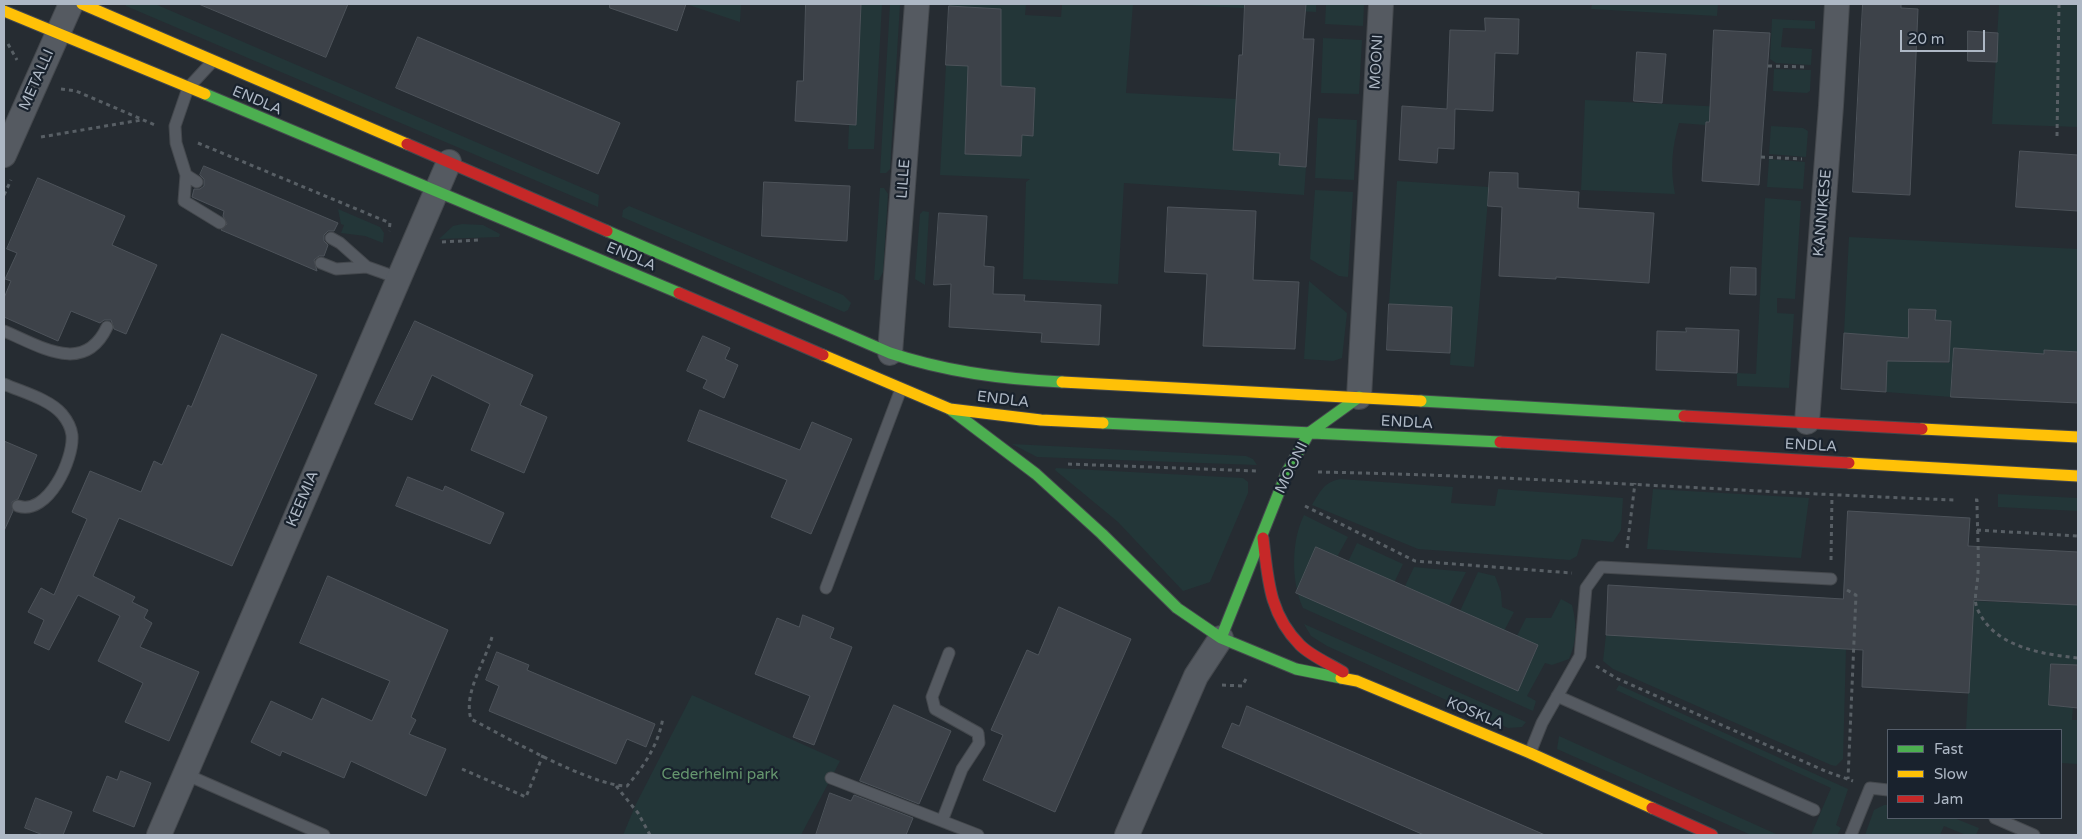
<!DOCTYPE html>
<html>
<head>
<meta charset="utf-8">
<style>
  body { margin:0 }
  #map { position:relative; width:2082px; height:839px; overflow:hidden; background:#262c32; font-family:"Varela Round",sans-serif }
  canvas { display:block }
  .frame { position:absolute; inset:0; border:5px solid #aeb8c5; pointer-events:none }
  .legend { position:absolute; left:1887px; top:729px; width:175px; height:90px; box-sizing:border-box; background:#19222d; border:1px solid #555e6a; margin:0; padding:6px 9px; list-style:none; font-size:15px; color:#aeb8c5 }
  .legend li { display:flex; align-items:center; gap:10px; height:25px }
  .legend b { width:25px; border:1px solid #555e6a }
  .scale { position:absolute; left:1900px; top:30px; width:85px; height:22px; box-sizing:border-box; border:2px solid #aeb8c5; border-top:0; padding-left:6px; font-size:15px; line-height:18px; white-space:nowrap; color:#aeb8c5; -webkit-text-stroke:4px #19222d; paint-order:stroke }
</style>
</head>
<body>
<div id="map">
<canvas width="2082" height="839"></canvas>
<div class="frame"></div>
<ul class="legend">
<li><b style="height:6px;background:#4caf50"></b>Fast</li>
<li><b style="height:6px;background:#ffc107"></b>Slow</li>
<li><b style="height:6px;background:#c62828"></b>Jam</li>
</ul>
<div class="scale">20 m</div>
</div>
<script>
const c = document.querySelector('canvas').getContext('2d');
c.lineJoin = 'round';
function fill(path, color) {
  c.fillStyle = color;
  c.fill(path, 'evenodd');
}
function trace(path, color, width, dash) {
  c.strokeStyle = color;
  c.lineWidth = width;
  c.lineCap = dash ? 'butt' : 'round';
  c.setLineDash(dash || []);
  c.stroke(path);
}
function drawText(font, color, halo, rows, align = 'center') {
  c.font = font + ' "Varela Round",sans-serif';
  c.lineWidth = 4.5;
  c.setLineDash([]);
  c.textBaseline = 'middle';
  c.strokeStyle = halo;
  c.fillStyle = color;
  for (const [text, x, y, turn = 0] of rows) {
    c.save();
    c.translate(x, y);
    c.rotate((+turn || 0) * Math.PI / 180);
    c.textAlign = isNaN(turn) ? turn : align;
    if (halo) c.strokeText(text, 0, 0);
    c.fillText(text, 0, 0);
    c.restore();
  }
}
const green = new Path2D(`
  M 125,4 L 155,4 L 599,195 L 598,207 L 126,6 Z
  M 684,4 L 741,4 L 740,22 L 686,4 Z
  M 861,4 L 882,4 L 874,149 L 848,149 L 849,125 L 856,125 Z
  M 890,4 L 900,4 L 890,169 L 886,173 L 880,173 Z
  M 949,4 L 1026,4 L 1025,15 L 1061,17 L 1062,4 L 1133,4 L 1126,93 L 1237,99 L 1234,150 L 1253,151 L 1256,100 L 1310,102 L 1309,122 L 1281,120 L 1281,131 L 1271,131 L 1271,148 L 1280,149 L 1280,165 L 1306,167 L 1304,195 L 1124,183 L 1118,284 L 1023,279 L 1026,182 L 1030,179 L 940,175 L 946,65 L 993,66 L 994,51 L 1001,51 L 1001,29 L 995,28 L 996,9 L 949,6 ZM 993,85 L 1034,88 L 1033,135 L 1022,135 L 1021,156 L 965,154 L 967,103 L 992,104 Z
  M 1168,4 L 1316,4 L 1316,12 Z
  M 1326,4 L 1364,4 L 1363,26 L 1325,24 Z
  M 1592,4 L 1718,4 L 1717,16 L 1591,9 Z
  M 1999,4 L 2078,4 L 2078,127 L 1992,124 Z
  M 1772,19 L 1815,21 L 1815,29 L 1783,28 L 1781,47 L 1812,49 L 1811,65 L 1776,63 L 1770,59 Z
  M 1323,38 L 1362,40 L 1359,94 L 1321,93 Z
  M 1774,69 L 1811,70 L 1810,91 L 1807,93 L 1773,91 Z
  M 1585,100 L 1765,109 L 1763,126 L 1706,122 L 1706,125 L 1679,123 C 1672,148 1670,168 1675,194 L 1581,190 Z
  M 1318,118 L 1357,120 L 1354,180 L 1315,178 Z
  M 1771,126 L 1803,128 L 1808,131 L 1806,157 L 1769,154 Z
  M 1769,159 L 1805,162 L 1803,189 L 1767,187 Z
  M 1397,181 L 1489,187 L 1474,367 L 1450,365 L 1452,307 L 1389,304 Z
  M 880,188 L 884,188 L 888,194 L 883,272 L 879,280 L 874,280 Z
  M 1315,190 L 1353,192 L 1348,277 L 1339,276 L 1310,259 Z
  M 1765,198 L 1801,201 L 1795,299 L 1777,298 L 1777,313 L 1794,314 L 1789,388 L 1737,386 L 1737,373 L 1756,374 Z
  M 629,206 L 843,295 L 851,303 L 848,310 L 844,312 L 622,217 L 623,210 Z
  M 338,209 L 380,227 L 384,233 L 383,243 L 365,236 L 341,233 L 344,225 L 341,224 Z
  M 923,211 L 929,212 L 925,285 L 915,279 L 920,214 Z
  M 462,224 L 483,225 L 500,234 L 499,237 L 439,239 L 453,226 Z
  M 1849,237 L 2078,249 L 2078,352 L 2045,350 L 2042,401 L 2023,401 L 2024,353 L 1954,348 L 1951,397 L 1886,392 L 1887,363 L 1844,333 ZM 1909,309 L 1936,310 L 1935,320 L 1951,321 L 1949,363 L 1915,361 L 1909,320 Z
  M 1309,281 L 1347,313 L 1342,358 L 1333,361 L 1304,359 Z
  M 1012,444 L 1246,456 L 1253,459 L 1257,465 L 1037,457 Z
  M 1056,468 L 1243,478 L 1248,482 L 1248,493 L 1210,582 L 1183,591 L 1118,522 L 1055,470 Z
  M 1340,479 L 1453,487 L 1451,503 L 1495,506 L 1498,489 L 1623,498 L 1621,530 L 1613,542 L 1582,539 L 1577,556 L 1570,560 L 1418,549 L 1312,505 C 1320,492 1324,482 1340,479 Z
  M 1653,489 L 1809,498 L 1801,558 L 1647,549 Z
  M 1998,494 L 2078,498 L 2078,511 L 1998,507 Z
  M 1304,515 L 1348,537 L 1337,557 L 1518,690 L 1538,646 L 1517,636 L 1526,618 L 1551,618 L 1561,599 L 1572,605 C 1577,624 1577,641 1569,659 L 1552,665 L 1545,663 L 1527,696 L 1536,701 L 1533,711 L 1303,608 C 1291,582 1291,541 1304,515 Z
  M 1357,543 L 1403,564 L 1394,583 L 1348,562 Z
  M 1414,567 L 1466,572 L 1449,606 L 1405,586 Z
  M 1478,572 L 1495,576 L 1501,592 L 1502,607 L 1514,612 L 1504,631 L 1460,611 Z
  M 1973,601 L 2078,605 L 2078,665 L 2051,664 L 2049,705 L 2073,707 L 2072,720 L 2078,720 L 2078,764 L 2061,763 L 2061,730 L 1966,730 Z
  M 1304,624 L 1526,722 L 1522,727 L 1508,728 L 1327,646 L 1311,636 Z
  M 1606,635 L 1846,649 L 1843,759 L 1836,766 L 1831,765 L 1613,669 L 1603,661 Z
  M 1619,685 L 1848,789 L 1836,825 L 1841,828 L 1837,835 L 1811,835 L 1831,788 L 1616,690 Z
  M 692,695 L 840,761 L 801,835 L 623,835 L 636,804 Z
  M 1559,736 L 1776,834 L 1751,835 L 1557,749 Z
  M 1884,805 L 1888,805 L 1888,818 L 1954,818 L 1979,828 L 1976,835 L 1966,835 L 1944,826 L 1940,835 L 1865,835 L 1874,810 Z`);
const building = new Path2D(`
  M 199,4 L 348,4 L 326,57 Z
  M 610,4 L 686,4 L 677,31 L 610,8 Z
  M 806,4 L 861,4 L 856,125 L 795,121 L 797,81 L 803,81 Z
  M 1245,4 L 1306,4 L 1303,39 L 1314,39 L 1306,167 L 1279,165 L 1280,153 L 1233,150 L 1239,55 L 1242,55 Z
  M 1863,4 L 1901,4 L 1901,8 L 1918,9 L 1910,195 L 1853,192 Z
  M 949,6 L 1001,9 L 1001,86 L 1035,88 L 1033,136 L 1022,135 L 1021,156 L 965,154 L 968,66 L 946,65 Z
  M 1485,18 L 1519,19 L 1518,54 L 1495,53 L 1493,111 L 1455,109 L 1454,149 L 1438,148 L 1437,163 L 1399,160 L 1402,106 L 1447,109 L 1450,30 L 1485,31 Z
  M 1714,30 L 1770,33 L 1759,185 L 1702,181 L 1706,122 L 1709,122 Z
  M 1968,31 L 1998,33 L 1997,62 L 1968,61 Z
  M 418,37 L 620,123 L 598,174 L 396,88 Z
  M 1637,52 L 1666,54 L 1662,103 L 1634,101 Z
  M 2020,151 L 2078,155 L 2078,211 L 2016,207 Z
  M 204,166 L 338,223 L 334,231 L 328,231 L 324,235 L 324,241 L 328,245 L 324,256 L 319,256 L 314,260 L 317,271 L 221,230 L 227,224 L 223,216 L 224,211 L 192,197 L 194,189 L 200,189 L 204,186 L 204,179 L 200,175 Z
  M 1490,172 L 1518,173 L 1518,188 L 1579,192 L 1578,208 L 1654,213 L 1649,283 L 1556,277 L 1556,279 L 1499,276 L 1502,207 L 1488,206 Z
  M 38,178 L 125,216 L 112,245 L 157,265 L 126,334 L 114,329 L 111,320 L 104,320 L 100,323 L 71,311 L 58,341 L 4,317 L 4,298 L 11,281 L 5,279 L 17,253 L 7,249 Z
  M 764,182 L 850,186 L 847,241 L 762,236 Z
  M 1168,207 L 1256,211 L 1253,280 L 1299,282 L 1295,349 L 1203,346 L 1207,274 L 1165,272 Z
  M 939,213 L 987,216 L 984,266 L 994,267 L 993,294 L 1025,295 L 1024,301 L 1101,305 L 1099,345 L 1041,342 L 1042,333 L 949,327 L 951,284 L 934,285 Z
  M 1731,267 L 1756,268 L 1756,295 L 1730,294 Z
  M 1389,304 L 1452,307 L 1450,353 L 1387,350 Z
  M 1909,309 L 1936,310 L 1935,320 L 1951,321 L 1949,362 L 1887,361 L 1886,392 L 1841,389 L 1844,333 L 1908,338 Z
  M 415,321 L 533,375 L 520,405 L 547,417 L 524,473 L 471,450 L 490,404 L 432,375 L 412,420 L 375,404 Z
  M 1686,328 L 1739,330 L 1737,373 L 1656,370 L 1657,331 L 1686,332 Z
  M 222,334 L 317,375 L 232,566 L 119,518 L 93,576 L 135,597 L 132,602 L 148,610 L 144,618 L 152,623 L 140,647 L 199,672 L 169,741 L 125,722 L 143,683 L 98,661 L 120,616 L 78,595 L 49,650 L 34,643 L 44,620 L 28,612 L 41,588 L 54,595 L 87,519 L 72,512 L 90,471 L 141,492 L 154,461 L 162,465 L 188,405 L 191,407 Z
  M 703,336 L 730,348 L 725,359 L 738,365 L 724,398 L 703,388 L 707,380 L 687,371 Z
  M 1954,348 L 2044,354 L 2044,350 L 2078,352 L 2078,403 L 1951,397 Z
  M 700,410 L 800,450 L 812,422 L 852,439 L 811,534 L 771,517 L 787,480 L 688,441 Z
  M 4,441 L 37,455 L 18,499 L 12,502 L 13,511 L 4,531 Z
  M 408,477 L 443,491 L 445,486 L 504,513 L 490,544 L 396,506 Z
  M 1848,511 L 1970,518 L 1968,546 L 2078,552 L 2078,605 L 1974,600 L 1969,693 L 1862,687 L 1863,650 L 1606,635 L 1608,585 L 1843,599 Z
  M 1316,547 L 1538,645 L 1518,691 L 1296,593 Z
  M 328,576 L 448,630 L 411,717 L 416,720 L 409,734 L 446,749 L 426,796 L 351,761 L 344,778 L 282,751 L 280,756 L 251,742 L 271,701 L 312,720 L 322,698 L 372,721 L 390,681 L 300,643 Z
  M 1059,607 L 1131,639 L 1055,812 L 983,780 L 1003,735 L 991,730 L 1027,650 L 1038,655 Z
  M 803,615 L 834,628 L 830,638 L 852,647 L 814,745 L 793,737 L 810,696 L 755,674 L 777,618 L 799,627 Z
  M 497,652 L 529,665 L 527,670 L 655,724 L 646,747 L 627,739 L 616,764 L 489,711 L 499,686 L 486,680 Z
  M 2051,664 L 2078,665 L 2078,708 L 2049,705 Z
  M 894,705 L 951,731 L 919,804 L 860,781 Z
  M 1247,706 L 1545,835 L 1424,835 L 1222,747 L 1232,723 L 1239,726 Z
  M 121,771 L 151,783 L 134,827 L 93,811 L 107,776 L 117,780 Z
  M 830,793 L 851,801 L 854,795 L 913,818 L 906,835 L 816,835 Z
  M 36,798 L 72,812 L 63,835 L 43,835 L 25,828 Z`);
const path = new Path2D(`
  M 8,44 L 17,60
  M 1768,66 L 1808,67
  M 61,89 L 76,91 L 155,125
  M 2057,136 L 2059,4
  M 41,137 L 141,120
  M 198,143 L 390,223 L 389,231
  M 1761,157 L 1802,159
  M 4,195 L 11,180
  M 442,242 L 479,240
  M 1068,464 L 1257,471
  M 1318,472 C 1530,476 1742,492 1954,500
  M 1975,500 L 1977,500 C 1977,525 1979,549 1978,573 C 1978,583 1973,599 1977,608 C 1993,647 2041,654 2078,658
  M 1305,506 L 1415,561 L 1572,573
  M 1977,530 L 2078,536
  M 1627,548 L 1635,483
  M 1831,560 L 1832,494
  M 1847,590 L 1856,595 L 1848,779
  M 492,637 C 485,662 463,693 471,719 C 506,737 591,786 627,786 C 644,766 659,744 663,717
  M 1596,666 L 1618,679 L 1825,771 L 1853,781
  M 1222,685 L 1242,686 L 1246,679
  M 462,769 L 526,797 L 543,755
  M 616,786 L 638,813 L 650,835`);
const lane = new Path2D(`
  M 213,61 L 188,88 L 175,126 L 176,143 L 186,175 L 184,201 L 220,223
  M 186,175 L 197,182
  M 331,238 L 340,243 L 367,267
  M 321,263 L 336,269 L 367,267 L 398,278
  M 4,331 C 40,346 84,376 107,327
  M 4,384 C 22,392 49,399 62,414 C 67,420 71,427 72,435 C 74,459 48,516 18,506
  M 826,588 L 901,389
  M 1557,696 L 1814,810
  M 1530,753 L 1542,723 L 1580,656 L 1586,588 L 1601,567 L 1831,579
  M 185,774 L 324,835
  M 831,778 L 978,835
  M 1995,818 L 2034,835
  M 942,821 L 962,769 L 979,743 L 978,733 L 935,709 L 932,697 L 949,653
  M 1851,835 L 1870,788 L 1888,790`);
const street = new Path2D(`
  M 4,155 L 71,4
  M 890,353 L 917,4
  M 1359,397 L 1381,4
  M 1807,422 L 1831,106 L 1837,4
  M 159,835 L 449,162
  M 1127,835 L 1196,676 L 1221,638`);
const fast = new Path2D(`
  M 205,94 L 679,293
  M 607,231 L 890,353 C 946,372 1003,379 1062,382
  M 1421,401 L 1684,416
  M 950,409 L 1036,474 L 1102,534 L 1177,608 L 1221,638 L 1296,669 L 1341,678
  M 1103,423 L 1500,442
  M 1221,638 L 1287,472 L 1309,433 L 1359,397`);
const slow = new Path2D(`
  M 82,4 L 407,144
  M 4,11 L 205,94
  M 823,355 L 950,409 L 1041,420 L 1103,423
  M 1062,382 L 1421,401
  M 1922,429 L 2078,437
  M 1849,463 L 2078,476
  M 1341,678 L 1357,681 L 1530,753 L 1652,808`);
const jam = new Path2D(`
  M 407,144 L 607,231
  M 679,293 L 823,355
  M 1684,416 L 1922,429
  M 1500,442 L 1849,463
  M 1263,538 C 1268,579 1269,614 1300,645 C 1311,656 1330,664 1343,672
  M 1652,808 L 1712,835`);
const streetNames = [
  ["MOONI",1377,62,-87],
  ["METALLI",37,80,-66],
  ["ENDLA",257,101,23],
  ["LILLE",904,179,-86],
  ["KANNIKESE",1823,213,-85],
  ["ENDLA",631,257,23],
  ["ENDLA",1003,400,7],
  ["ENDLA",1407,423,3],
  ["ENDLA",1811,446,3],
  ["MOONI",1292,468,-64],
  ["KEEMIA",303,499,-67],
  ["KOSKLA",1475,714,23]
];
const parkNames = [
  ["Cederhelmi park",720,775]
];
fill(green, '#233638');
fill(building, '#3d4249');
trace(building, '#4d535a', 1);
trace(lane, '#44484d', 13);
trace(street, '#44484d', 26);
trace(fast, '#44484d', 13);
trace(slow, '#44484d', 13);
trace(jam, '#44484d', 13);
trace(path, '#585f65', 3, [4, 4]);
trace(lane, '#555a61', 11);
trace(street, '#555a61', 24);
trace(fast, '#4caf50', 11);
trace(slow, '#ffc107', 11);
trace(jam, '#c62828', 11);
drawText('15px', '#aeb8c5', '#19222d', streetNames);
drawText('15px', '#65966e', '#19222d', parkNames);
</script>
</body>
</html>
